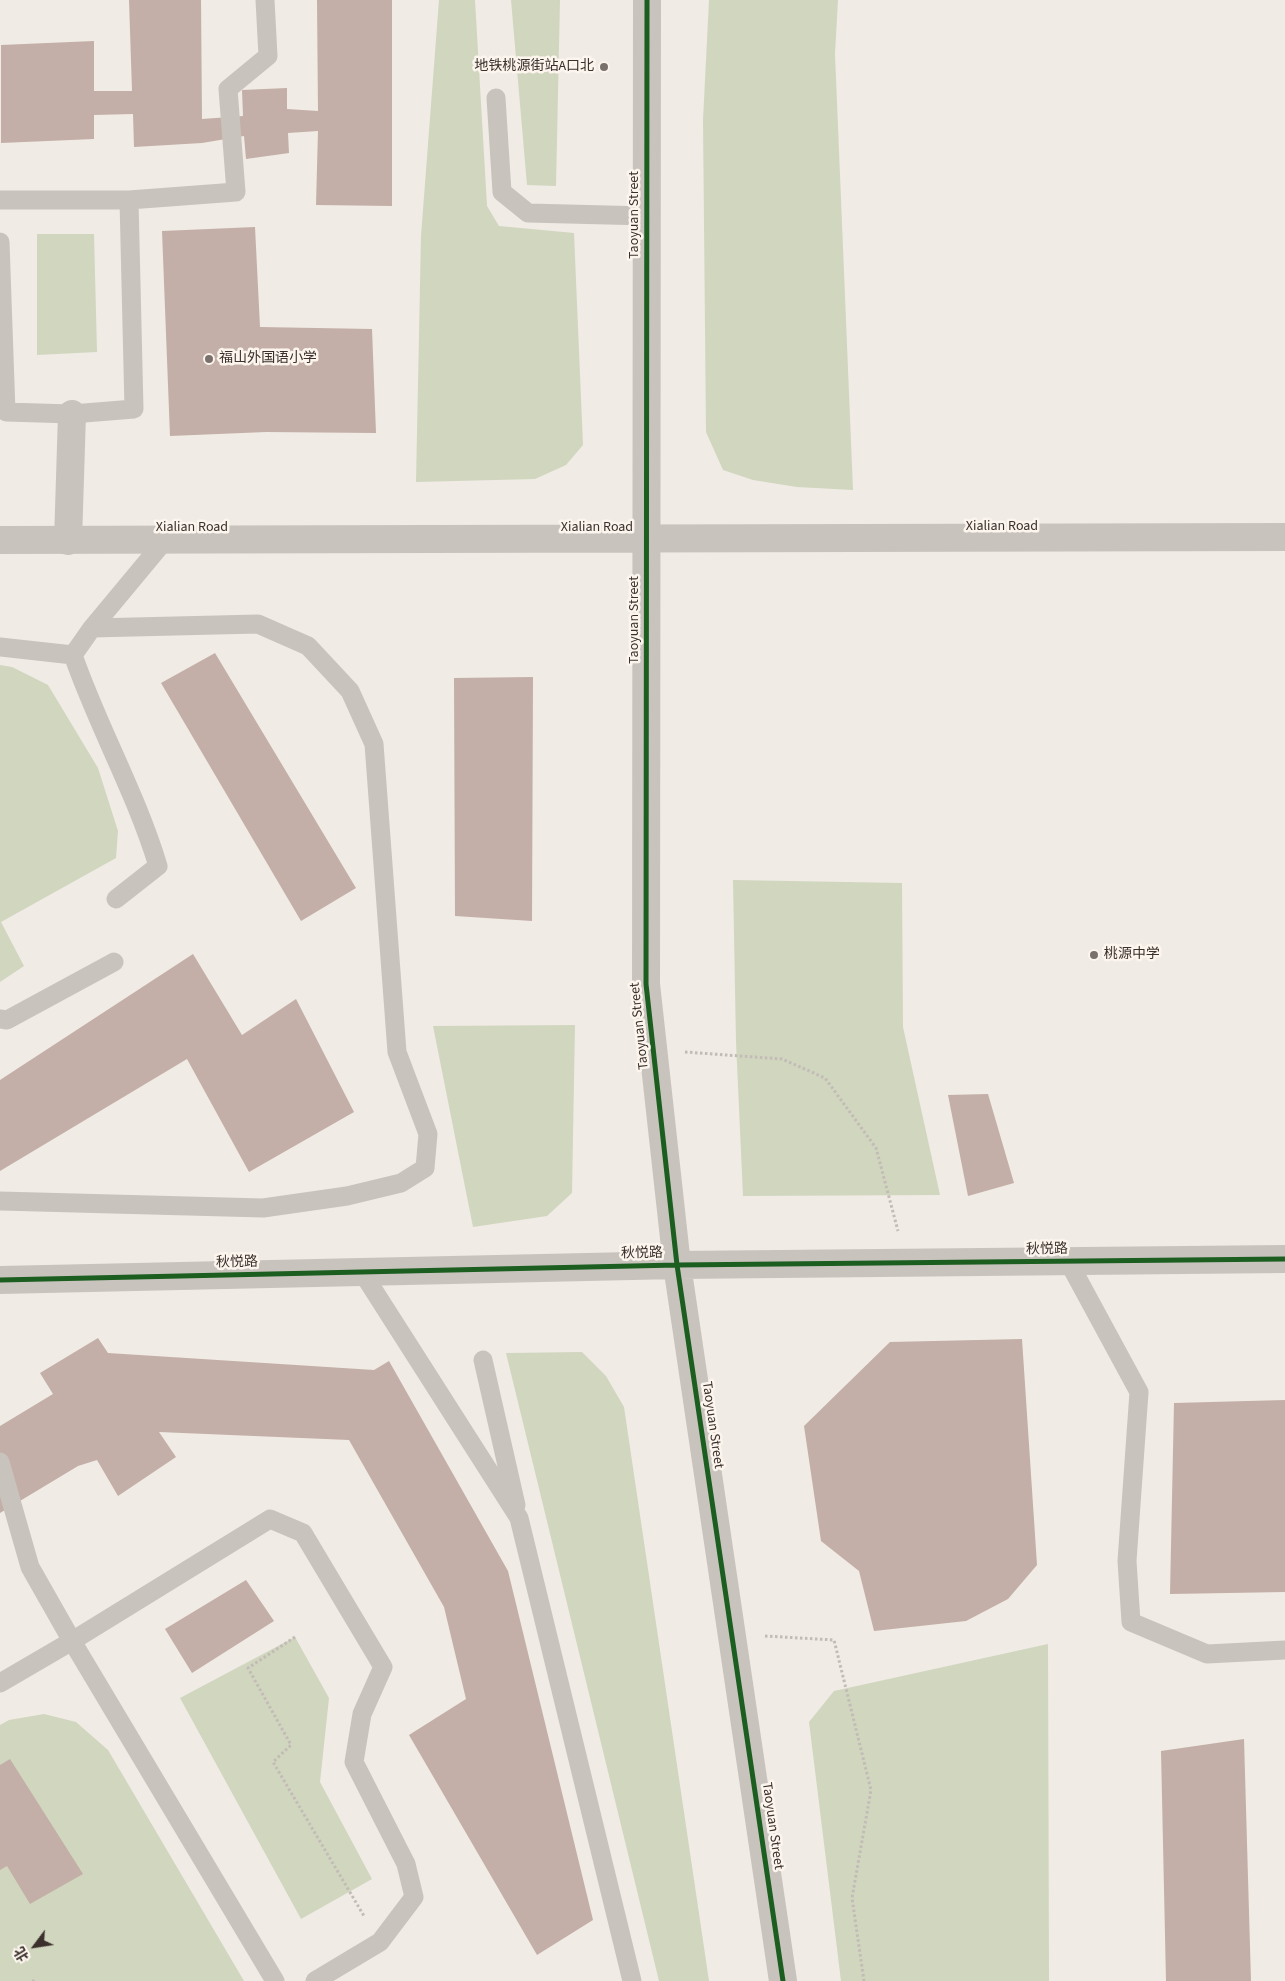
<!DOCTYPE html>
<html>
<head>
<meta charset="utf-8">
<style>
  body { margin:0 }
  #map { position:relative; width:1285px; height:1981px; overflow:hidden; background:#f0ebe5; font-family:"Source Sans 3","Noto Sans SC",sans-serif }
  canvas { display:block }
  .north { position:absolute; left:10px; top:1921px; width:50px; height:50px; -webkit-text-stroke:4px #fbf5ee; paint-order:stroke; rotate:239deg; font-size:14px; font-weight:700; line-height:20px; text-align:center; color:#3b302b }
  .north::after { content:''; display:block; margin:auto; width:18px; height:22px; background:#3b302b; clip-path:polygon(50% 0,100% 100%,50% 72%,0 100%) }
</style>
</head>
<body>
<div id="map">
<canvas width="1285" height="1981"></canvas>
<div class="north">北</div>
</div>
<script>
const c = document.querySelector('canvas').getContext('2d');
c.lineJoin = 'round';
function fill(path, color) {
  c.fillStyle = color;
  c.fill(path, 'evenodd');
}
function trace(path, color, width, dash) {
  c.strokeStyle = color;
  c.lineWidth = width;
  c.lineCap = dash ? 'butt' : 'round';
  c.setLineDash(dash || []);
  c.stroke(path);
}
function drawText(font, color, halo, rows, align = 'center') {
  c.font = font + ' "Source Sans 3","Noto Sans SC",sans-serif';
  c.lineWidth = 5;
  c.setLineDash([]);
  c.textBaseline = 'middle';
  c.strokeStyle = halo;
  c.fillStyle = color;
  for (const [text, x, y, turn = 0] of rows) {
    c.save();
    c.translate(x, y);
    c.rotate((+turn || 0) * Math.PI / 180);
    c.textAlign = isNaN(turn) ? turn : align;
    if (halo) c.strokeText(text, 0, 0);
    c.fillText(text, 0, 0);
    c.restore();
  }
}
const green = new Path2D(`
  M 439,0 L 475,0 L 487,206 L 499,226 L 574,233 L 583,445 L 566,465 L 535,479 L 416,482 L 421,236 Z
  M 511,0 L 560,0 L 556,186 L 527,185 Z
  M 709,0 L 838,0 L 835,54 L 853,490 L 797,487 L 753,480 L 723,470 L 706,432 L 703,120 Z
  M 37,234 L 94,234 L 97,352 L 37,355 Z
  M 0,665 L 12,667 L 48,685 L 98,768 L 118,831 L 116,858 L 1,922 L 24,966 L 0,982 Z
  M 733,880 L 902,883 L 903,1027 L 940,1195 L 743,1196 L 736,1042 Z
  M 575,1025 L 572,1193 L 547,1216 L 473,1227 L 433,1026 Z
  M 582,1352 L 606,1376 L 624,1407 L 709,1981 L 659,1981 L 506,1353 Z
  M 295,1637 L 329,1698 L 320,1782 L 372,1879 L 301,1919 L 180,1698 Z
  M 1048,1644 L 1049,1981 L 841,1981 L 809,1722 L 834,1691 Z
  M 44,1714 L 76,1722 L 108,1750 L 244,1981 L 0,1981 L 0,1725 L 9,1720 Z`);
const building = new Path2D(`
  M 129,0 L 201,0 L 202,119 L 243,116 L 242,90 L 287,88 L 287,109 L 318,111 L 317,0 L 392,0 L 392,206 L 316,205 L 318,131 L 288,133 L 289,153 L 246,159 L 244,136 L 202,143 L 134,147 L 133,114 L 94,115 L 94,139 L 1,143 L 1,45 L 94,41 L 94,91 L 132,91 Z
  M 255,227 L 260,327 L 372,329 L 376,433 L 266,432 L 170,436 L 162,231 Z
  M 215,653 L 356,888 L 301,921 L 161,683 Z
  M 533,677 L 532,921 L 455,916 L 454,678 Z
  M 193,954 L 242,1035 L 296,999 L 354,1112 L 249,1172 L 187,1059 L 0,1171 L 0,1080 Z
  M 988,1094 L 1014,1183 L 968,1196 L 948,1095 Z
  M 98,1338 L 108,1353 L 374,1370 L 389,1361 L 508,1571 L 593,1920 L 537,1955 L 409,1735 L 466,1699 L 444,1607 L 349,1440 L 159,1432 L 176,1457 L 118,1496 L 97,1460 L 78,1466 L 0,1513 L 0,1426 L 53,1394 L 40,1373 Z
  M 1022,1339 L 1037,1565 L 1008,1599 L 966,1621 L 874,1631 L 859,1571 L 821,1541 L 804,1426 L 890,1342 Z
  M 1285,1400 L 1285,1592 L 1170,1594 L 1174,1403 Z
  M 246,1580 L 274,1621 L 192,1673 L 165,1629 Z
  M 1244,1739 L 1251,1981 L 1166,1981 L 1161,1751 Z
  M 10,1759 L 83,1874 L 30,1904 L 7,1866 L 0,1870 L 0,1765 Z`);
const path = new Path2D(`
  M 685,1052 L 782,1059 L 825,1078 L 876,1148 L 898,1231
  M 765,1636 L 834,1640 L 871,1790 L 852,1898 L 864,1981
  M 295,1637 L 248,1668 L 291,1745 L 273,1762 L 364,1916
  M 32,1981 L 37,1981`);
const service = new Path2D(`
  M 496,98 L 502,192 L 528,213 L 647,216
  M 0,200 L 129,200 L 134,409 L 72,414 L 6,412 L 0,242
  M 129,200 L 236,192 L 228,89 L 268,56 L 265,0
  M 0,647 L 73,655
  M 116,899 L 158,866 C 136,793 98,727 73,655 L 92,628 L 166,539
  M 0,1019 L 7,1020 L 114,962
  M 0,1201 L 263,1208 L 347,1196 L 401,1183 L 425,1168 L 428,1134 L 397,1052 L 374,744 L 350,691 L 308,646 L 258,624 L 92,628
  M 1068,1261 L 1139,1392 L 1127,1561 L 1131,1622 L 1207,1654 L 1285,1650
  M 362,1272 L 519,1518 L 632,1981
  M 483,1360 L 516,1505
  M 0,1462 L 30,1567 L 72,1641 L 270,1519 L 303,1533 L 383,1667 L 362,1714 L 354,1762 L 406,1864 L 414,1897 L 380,1942 L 315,1981
  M 0,1683 L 72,1641 L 275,1981`);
const minor = new Path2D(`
  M 68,541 L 72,414`);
const tertiary = new Path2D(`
  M 647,0 L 646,984 L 677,1265 L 783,1981
  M 0,540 L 1285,537
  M 0,1280 L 677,1265 L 1285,1259`);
const cycleway = new Path2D(`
  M 647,0 L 646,984 L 677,1265 L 783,1981
  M 0,1280 L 677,1265 L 1285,1259`);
const markers = [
  [604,67,5,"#7a716c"],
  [209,359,5,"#7a716c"],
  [1094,955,5,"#7a716c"]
];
const poiNames = [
  ["地铁桃源街站A口北",594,67,"right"],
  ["福山外国语小学",219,359],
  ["桃源中学",1104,955]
];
const streetNames = [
  ["Taoyuan Street",635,215,-90],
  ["Xialian Road",1002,527],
  ["Xialian Road",192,528],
  ["Xialian Road",597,528],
  ["Taoyuan Street",635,620,-90],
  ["Taoyuan Street",640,1026,-96],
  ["秋悦路",1047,1250,-1],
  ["秋悦路",642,1254,-1],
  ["秋悦路",237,1263,-1],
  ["Taoyuan Street",712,1425,82],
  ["Taoyuan Street",772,1826,82]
];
fill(green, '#d1d6bf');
fill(building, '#c3afa7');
trace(path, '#c2bbb6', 3, [2.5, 2.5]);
trace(service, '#c9c3be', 19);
trace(minor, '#c9c3be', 28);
trace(tertiary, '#c9c3be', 28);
trace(cycleway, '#1b5e20', 5);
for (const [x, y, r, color] of markers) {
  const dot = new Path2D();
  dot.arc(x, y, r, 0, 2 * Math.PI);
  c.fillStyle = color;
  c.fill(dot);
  trace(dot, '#fbf5ee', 2);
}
drawText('14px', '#3b302b', '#fbf5ee', poiNames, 'left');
drawText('14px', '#3b302b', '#fbf5ee', streetNames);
</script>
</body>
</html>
